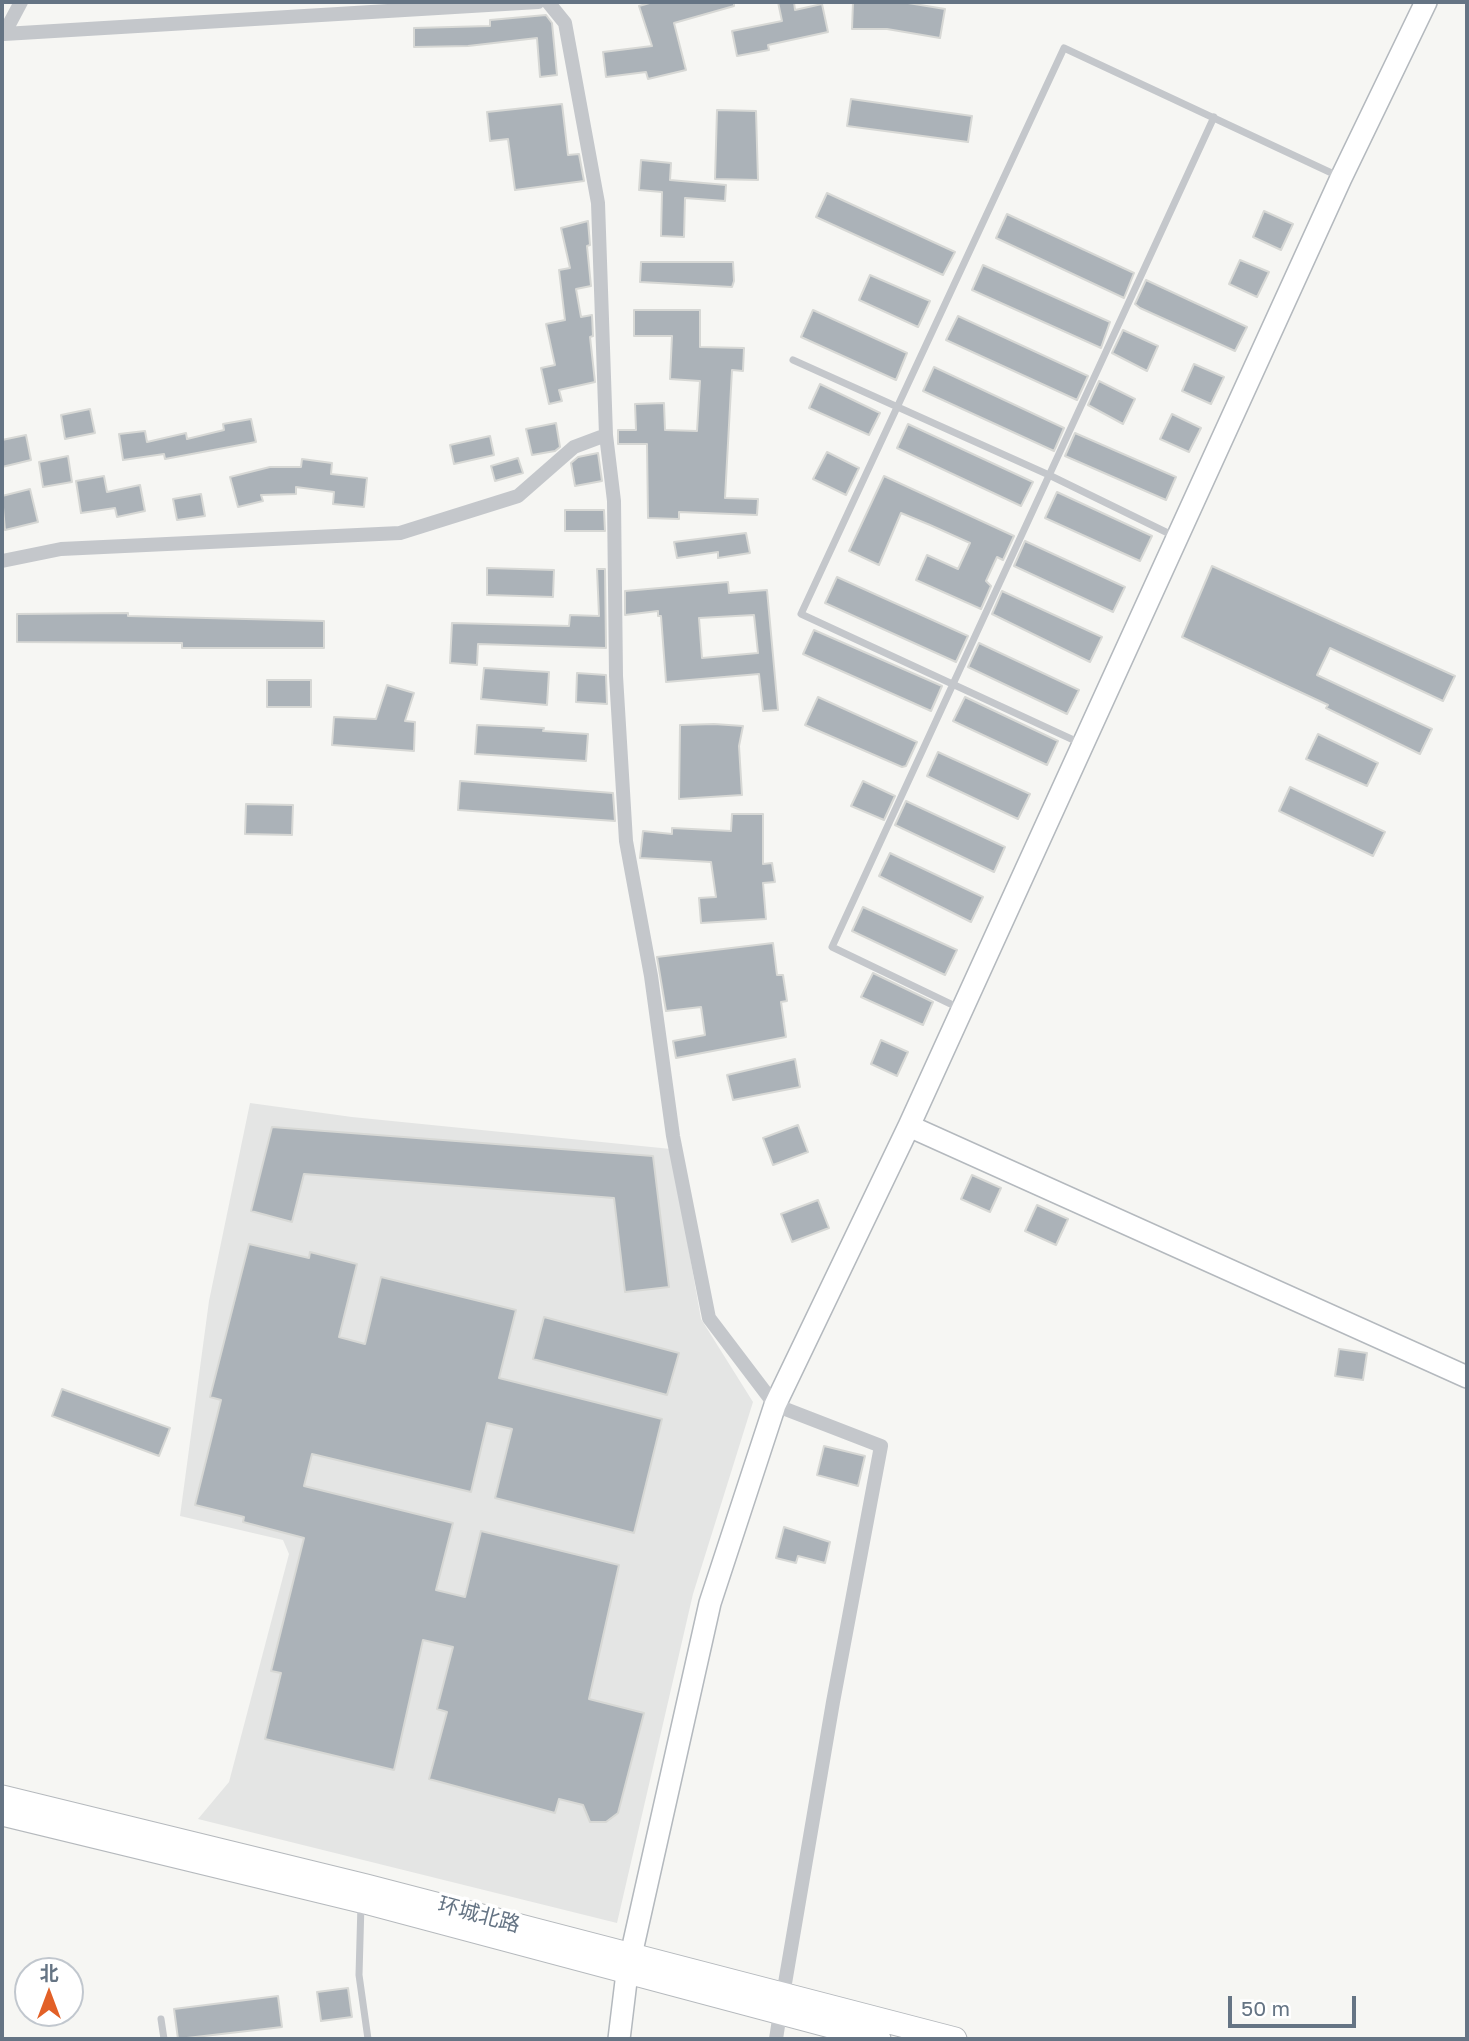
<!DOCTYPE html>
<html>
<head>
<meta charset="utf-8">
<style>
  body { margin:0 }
  #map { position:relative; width:1469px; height:2041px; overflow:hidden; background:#f6f6f3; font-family:"Golos Text","Noto Sans SC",sans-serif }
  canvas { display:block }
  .frame { position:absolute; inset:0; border:4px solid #657484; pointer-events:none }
  .north { position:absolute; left:14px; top:1957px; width:70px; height:70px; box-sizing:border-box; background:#fff; border:2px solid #c1c7ce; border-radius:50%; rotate:0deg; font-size:19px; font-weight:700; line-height:28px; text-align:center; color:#657484 }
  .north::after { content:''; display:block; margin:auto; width:24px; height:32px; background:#e26027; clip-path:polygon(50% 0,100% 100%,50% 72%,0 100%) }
  .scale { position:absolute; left:1228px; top:1996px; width:128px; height:32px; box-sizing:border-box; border:4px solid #657484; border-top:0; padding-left:9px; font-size:21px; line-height:24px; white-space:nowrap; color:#657484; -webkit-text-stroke:5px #fff; paint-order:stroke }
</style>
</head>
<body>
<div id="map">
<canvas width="1469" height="2041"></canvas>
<div class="frame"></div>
<div class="north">北</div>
<div class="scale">50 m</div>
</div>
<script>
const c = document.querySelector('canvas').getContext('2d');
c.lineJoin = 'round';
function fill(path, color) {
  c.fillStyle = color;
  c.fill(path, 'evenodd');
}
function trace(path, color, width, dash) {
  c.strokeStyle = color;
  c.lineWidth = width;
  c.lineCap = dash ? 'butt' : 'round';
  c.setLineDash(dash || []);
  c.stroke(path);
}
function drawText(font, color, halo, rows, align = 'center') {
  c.font = font + ' "Golos Text","Noto Sans SC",sans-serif';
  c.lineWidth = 7;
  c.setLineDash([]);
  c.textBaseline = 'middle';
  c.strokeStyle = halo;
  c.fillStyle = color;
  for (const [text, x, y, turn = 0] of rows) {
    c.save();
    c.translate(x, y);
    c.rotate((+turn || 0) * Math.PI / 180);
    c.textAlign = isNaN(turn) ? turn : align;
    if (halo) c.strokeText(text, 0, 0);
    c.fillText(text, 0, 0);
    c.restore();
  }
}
const built = new Path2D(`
  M 250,1103 L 352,1117 L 671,1149 L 701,1319 L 753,1402 L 693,1594 L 617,1923 L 198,1819 L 229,1782 L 289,1554 L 283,1540 L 180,1516 L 209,1301 Z`);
const building = new Path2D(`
  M 653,2 L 734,2 L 734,6 L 674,23 L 686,70 L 648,79 L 646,72 L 606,77 L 603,52 L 652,46 L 639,6 Z
  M 778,2 L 794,2 L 795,10 L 822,4 L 828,32 L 768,45 L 769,50 L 737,56 L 732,31 L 782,21 Z
  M 853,2 L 902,2 L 945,9 L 940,38 L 887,29 L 852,29 Z
  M 546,15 L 552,23 L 557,75 L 540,77 L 537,38 L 468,46 L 414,47 L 414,28 L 490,26 L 490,20 Z
  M 851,99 L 972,116 L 968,142 L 847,126 Z
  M 562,104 L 568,155 L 579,154 L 584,181 L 515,190 L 508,139 L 490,141 L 487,112 Z
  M 717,110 L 756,111 L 758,180 L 715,179 Z
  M 641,160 L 671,163 L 670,180 L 726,185 L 725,201 L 685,198 L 684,237 L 661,236 L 662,192 L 639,190 Z
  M 827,193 L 955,252 L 943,275 L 816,217 Z
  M 1264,211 L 1293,224 L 1281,250 L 1253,237 Z
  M 1007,214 L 1134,273 L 1124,298 L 996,238 Z
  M 588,221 L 590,245 L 587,246 L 591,286 L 576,289 L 581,317 L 592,315 L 593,336 L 590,337 L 595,382 L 559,390 L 562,401 L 549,404 L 541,368 L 555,365 L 546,324 L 565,320 L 559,270 L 570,268 L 561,228 Z
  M 1240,260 L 1269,272 L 1257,297 L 1229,284 Z
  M 641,262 L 733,262 L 734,281 L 732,287 L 640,282 Z
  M 983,265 L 1110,322 L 1101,348 L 972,290 Z
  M 870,275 L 930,301 L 918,327 L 859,300 Z
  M 1146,280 L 1247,327 L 1235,351 L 1140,308 L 1135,304 Z
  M 634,310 L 700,310 L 700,347 L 744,348 L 743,371 L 732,370 L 725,498 L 758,499 L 757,515 L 679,512 L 679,519 L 648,518 L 647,444 L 618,444 L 618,430 L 636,430 L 635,404 L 664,403 L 665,430 L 697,431 L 700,381 L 670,379 L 672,336 L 634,336 Z
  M 813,310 L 907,353 L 896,380 L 801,337 Z
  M 958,316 L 1088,376 L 1077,400 L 946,340 Z
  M 1123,330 L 1158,346 L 1147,371 L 1112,353 Z
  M 1194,364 L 1224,377 L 1211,404 L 1182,391 Z
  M 934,367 L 1064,428 L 1054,451 L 923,391 Z
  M 1099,381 L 1135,399 L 1123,424 L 1088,405 Z
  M 820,384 L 880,413 L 869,435 L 809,408 Z
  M 90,409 L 95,433 L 65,439 L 61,415 Z
  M 1172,414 L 1201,428 L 1189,452 L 1160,439 Z
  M 251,419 L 256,442 L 165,459 L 164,454 L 123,460 L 119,434 L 145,431 L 147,442 L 186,433 L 187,439 L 224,430 L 223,424 Z
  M 556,423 L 560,447 L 555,451 L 532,455 L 526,429 Z
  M 908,424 L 1033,482 L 1021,506 L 897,448 Z
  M 1075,433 L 1176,477 L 1166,500 L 1065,456 Z
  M 26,435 L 31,460 L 2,467 L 2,440 Z
  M 490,436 L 494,455 L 454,464 L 450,445 Z
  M 827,452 L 859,468 L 846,495 L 813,479 Z
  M 598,453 L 602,481 L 575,486 L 571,463 L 578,457 Z
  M 68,456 L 72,482 L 43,487 L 39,462 Z
  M 518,458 L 523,473 L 495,481 L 491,466 Z
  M 302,459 L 332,463 L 331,474 L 367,478 L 364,507 L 333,504 L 334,492 L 296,487 L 296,494 L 261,495 L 263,501 L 238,507 L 230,477 L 270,467 L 301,467 Z
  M 104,476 L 107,492 L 140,485 L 145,511 L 117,517 L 115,508 L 81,513 L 76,481 Z
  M 884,476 L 1014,536 L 1003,560 L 997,557 L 986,581 L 991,586 L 981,609 L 916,580 L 927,555 L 958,569 L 970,543 L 930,525 L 901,513 L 879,565 L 849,551 Z
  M 30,489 L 38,522 L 5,530 L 2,496 Z
  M 1057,492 L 1152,536 L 1140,561 L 1045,518 Z
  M 201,494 L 205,516 L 177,520 L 173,499 Z
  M 565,510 L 604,510 L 605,531 L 565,531 Z
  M 746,533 L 750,553 L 718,558 L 718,552 L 677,558 L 674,542 Z
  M 1025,541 L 1125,587 L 1113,612 L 1014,566 Z
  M 1212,566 L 1455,676 L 1443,701 L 1330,648 L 1317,675 L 1432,729 L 1420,754 L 1326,708 L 1328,705 L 1182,637 Z
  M 487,568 L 554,570 L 553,597 L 487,595 Z
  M 597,569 L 605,569 L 606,648 L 478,644 L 477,665 L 450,663 L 452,623 L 569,626 L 570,615 L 599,616 Z
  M 837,577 L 968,636 L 956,662 L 825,603 Z
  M 728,582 L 729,593 L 767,590 L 778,710 L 763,711 L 759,674 L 666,682 L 661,616 L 658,616 L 658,611 L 625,615 L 625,591 ZM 754,615 L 758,653 L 702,658 L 699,618 Z
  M 1002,591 L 1102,637 L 1090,662 L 992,614 Z
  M 128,613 L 128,616 L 324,621 L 324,648 L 182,648 L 182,643 L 17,642 L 17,614 Z
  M 814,630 L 942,686 L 931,711 L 803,654 Z
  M 979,643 L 1079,690 L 1067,714 L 968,667 Z
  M 484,668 L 549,672 L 547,705 L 481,699 Z
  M 577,673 L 606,675 L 607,704 L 576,702 Z
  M 267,680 L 311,680 L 311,707 L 267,707 Z
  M 387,685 L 414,693 L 405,721 L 415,722 L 414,751 L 332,745 L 334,717 L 376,719 Z
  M 818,697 L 917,742 L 906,766 L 902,767 L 805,725 Z
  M 965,697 L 1058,741 L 1047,765 L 953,721 Z
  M 714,724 L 743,726 L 739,746 L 742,795 L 679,799 L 680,725 Z
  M 477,725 L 544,728 L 543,731 L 588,734 L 586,761 L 475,754 Z
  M 1318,734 L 1378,763 L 1367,786 L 1306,759 Z
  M 938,752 L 1030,794 L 1018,819 L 927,776 Z
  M 460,781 L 613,793 L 615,821 L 458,810 Z
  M 863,781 L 895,796 L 884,820 L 851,806 Z
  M 1290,787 L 1385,832 L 1373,856 L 1279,811 Z
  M 906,801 L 1005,847 L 994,872 L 895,825 Z
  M 246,804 L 293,805 L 292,835 L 245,834 Z
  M 732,814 L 763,814 L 763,864 L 772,863 L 775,882 L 763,883 L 766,919 L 701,923 L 699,898 L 716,897 L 711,862 L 640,858 L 643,831 L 672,834 L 672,828 L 731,831 Z
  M 890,853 L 983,897 L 971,922 L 879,876 Z
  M 863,907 L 957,950 L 945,975 L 852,931 Z
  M 773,943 L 777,975 L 783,975 L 787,1001 L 781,1002 L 786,1037 L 676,1058 L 673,1041 L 705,1035 L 701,1007 L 666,1011 L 657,957 Z
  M 873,973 L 933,1002 L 923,1025 L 861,997 Z
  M 881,1040 L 908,1052 L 897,1076 L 871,1064 Z
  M 795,1059 L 800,1087 L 733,1100 L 727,1075 Z
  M 798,1125 L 808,1152 L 773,1165 L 763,1138 Z
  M 272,1127 L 653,1156 L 669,1287 L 625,1292 L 614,1198 L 304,1174 L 292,1222 L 251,1211 Z
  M 972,1175 L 1001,1188 L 990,1212 L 961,1199 Z
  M 818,1200 L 829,1228 L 792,1242 L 781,1214 Z
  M 1037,1205 L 1068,1219 L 1056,1245 L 1025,1231 Z
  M 249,1244 L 309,1258 L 310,1252 L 357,1264 L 339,1337 L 365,1344 L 381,1277 L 516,1310 L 499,1378 L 662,1419 L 634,1533 L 495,1498 L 512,1429 L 487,1423 L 471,1492 L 312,1454 L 304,1486 L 453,1523 L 436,1590 L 465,1597 L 481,1531 L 619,1565 L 589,1699 L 644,1713 L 618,1813 L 606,1822 L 590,1822 L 583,1805 L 559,1799 L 555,1813 L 429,1779 L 447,1712 L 437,1709 L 453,1647 L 423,1640 L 394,1770 L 265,1739 L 281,1673 L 271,1671 L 304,1538 L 243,1522 L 244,1517 L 195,1505 L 221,1400 L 210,1397 Z
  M 544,1317 L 679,1353 L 667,1395 L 533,1359 Z
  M 1339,1349 L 1367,1353 L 1363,1380 L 1335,1376 Z
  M 62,1389 L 170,1428 L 159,1456 L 52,1416 Z
  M 824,1446 L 865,1456 L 858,1486 L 817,1475 Z
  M 784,1527 L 830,1542 L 825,1563 L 798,1556 L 796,1563 L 776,1558 Z
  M 348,1988 L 352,2017 L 321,2021 L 317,1992 Z
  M 278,1996 L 282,2027 L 178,2039 L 174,2009 Z`);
const lane = new Path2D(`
  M 793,360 L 1049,475 L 1174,536
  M 1080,743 L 801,614 L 1064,48 L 1338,176
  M 959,1008 L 832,947 L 1214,117
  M 361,1904 L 359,1975 L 368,2039
  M 161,2019 L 164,2039`);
const street = new Path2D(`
  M 21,2 L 4,34 L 538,2
  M 548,2 L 565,23 L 598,203 L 606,435 L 614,501 L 616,676 L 626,841 L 651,976 L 673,1136 L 709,1318 L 775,1405 L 881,1446 L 833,1702 L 783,1995
  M 2,561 L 61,549 L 400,533 L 518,496 L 574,447 L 606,435
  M 776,2039 L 780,2013`);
const secondary = new Path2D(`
  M 909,1126 L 1467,1377
  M 619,2039 L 627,1973 L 710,1603 L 775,1405 L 909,1126 L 1341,178 L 1426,2`);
const primary = new Path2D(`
  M 2,1797 L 366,1886 L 955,2039
  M 2,1814 L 361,1901 L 879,2039`);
const streetNames = [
  ["环城北路",479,1915,15]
];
fill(built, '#e4e5e4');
fill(building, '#abb2b8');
trace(building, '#d7d8d5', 2);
trace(secondary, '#b4b9be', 24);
trace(primary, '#b5b9bd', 25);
trace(lane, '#c4c7cb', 7);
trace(street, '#c4c7cb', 14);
trace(secondary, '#fff', 21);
trace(primary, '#fff', 23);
drawText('21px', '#657484', '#fff', streetNames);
</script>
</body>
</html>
